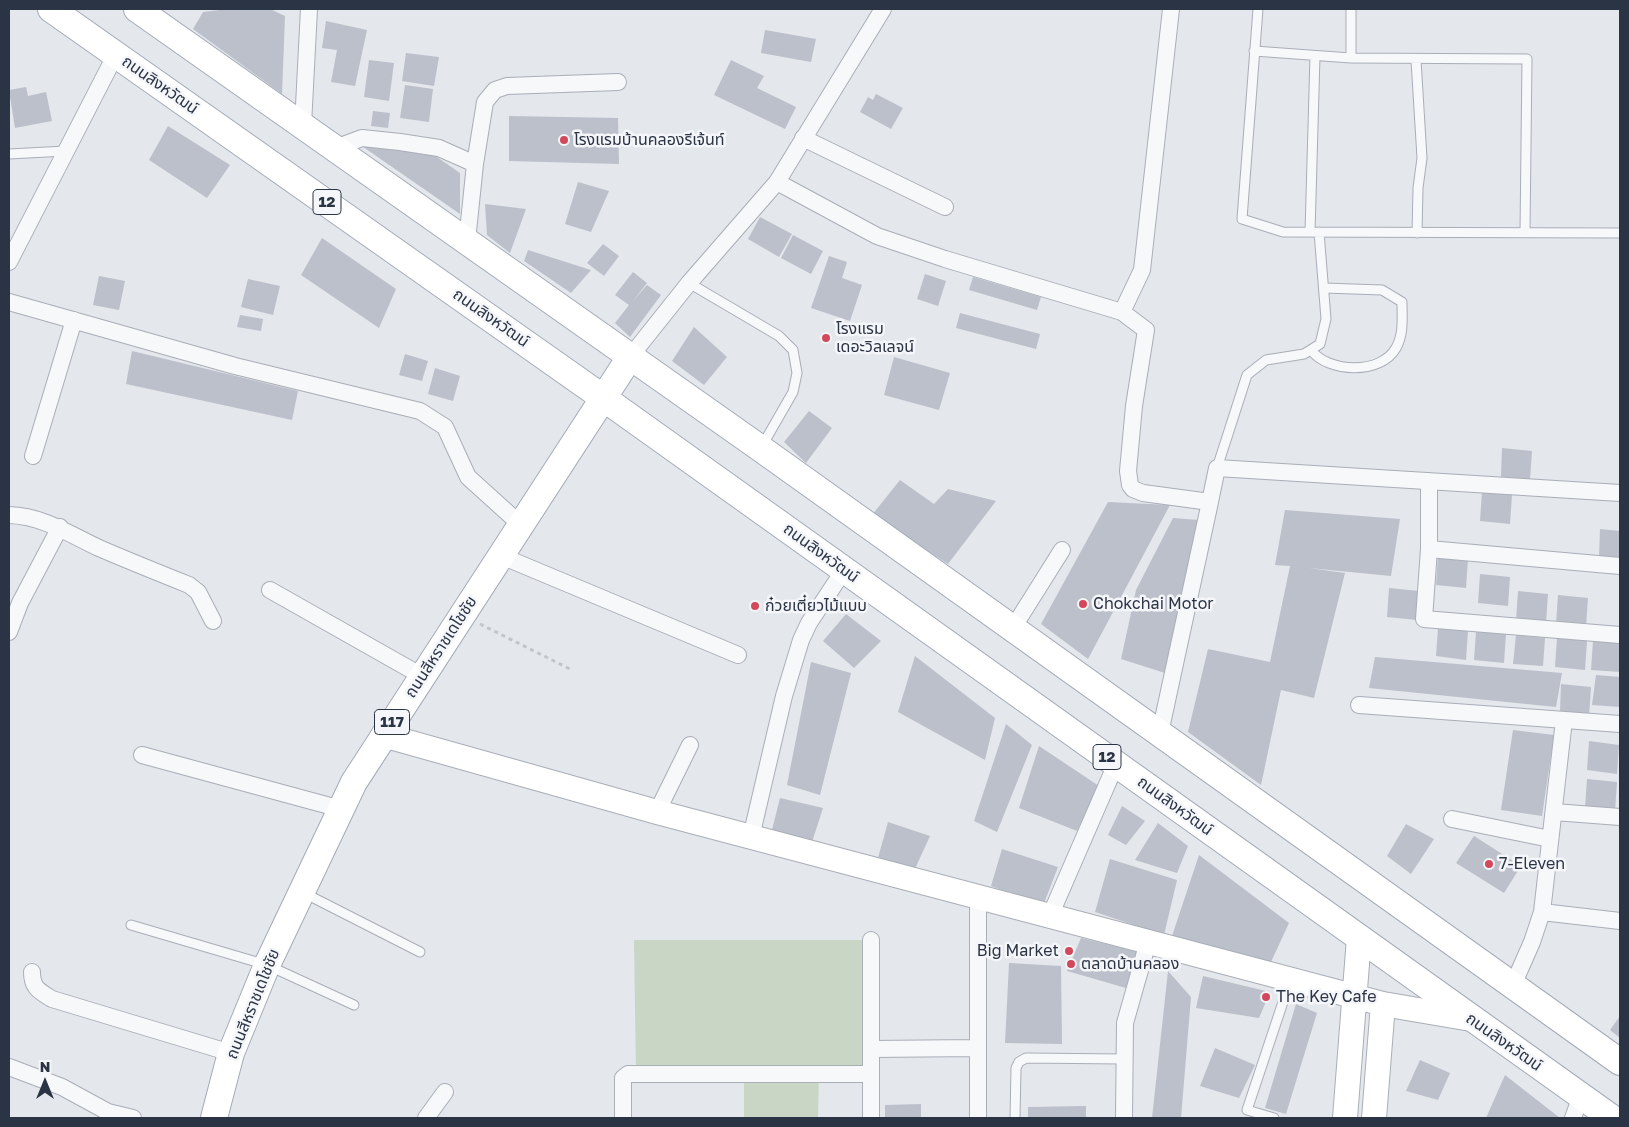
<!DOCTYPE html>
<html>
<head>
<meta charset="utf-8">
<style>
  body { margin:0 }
  #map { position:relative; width:1629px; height:1127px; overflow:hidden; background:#e4e7ec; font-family:"Golos Text",sans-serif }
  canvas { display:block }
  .frame { position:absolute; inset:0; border:10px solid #2b3445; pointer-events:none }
  .north { position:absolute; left:20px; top:1057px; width:50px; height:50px; -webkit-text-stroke:4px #f4f6f9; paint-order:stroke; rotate:0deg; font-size:14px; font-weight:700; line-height:20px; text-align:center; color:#2b3445 }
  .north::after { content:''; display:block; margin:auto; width:18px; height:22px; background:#2b3445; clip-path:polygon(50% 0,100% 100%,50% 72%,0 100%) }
</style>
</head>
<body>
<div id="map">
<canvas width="1629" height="1127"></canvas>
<div class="frame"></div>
<div class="north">N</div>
</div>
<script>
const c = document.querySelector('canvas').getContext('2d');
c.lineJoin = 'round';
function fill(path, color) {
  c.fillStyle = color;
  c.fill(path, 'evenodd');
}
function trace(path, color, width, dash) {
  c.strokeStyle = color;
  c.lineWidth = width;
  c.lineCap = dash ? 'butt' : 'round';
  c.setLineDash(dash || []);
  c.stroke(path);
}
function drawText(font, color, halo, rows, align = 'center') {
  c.font = font + ' "Golos Text","Noto Sans Thai",sans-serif';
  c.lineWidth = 5;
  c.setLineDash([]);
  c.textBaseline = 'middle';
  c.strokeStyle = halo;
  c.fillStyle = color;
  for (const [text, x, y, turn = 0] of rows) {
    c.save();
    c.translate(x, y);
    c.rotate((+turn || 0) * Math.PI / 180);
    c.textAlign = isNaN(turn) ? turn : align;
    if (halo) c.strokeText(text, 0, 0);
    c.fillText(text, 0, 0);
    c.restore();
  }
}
const green = new Path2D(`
  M 634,940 L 871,940 L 871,1074 L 819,1074 L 818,1118 L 744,1118 L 744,1074 L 636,1073 Z`);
const building = new Path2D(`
  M 228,9 L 270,9 L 285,16 L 282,94 L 193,29 L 203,12 Z
  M 326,21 L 367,30 L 355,86 L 331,82 L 337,50 L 322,48 Z
  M 765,30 L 816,39 L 811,62 L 761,53 Z
  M 406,53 L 439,57 L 434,86 L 402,81 Z
  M 369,60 L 394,63 L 389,101 L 364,97 Z
  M 731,60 L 764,76 L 757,88 L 796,107 L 785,129 L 714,95 Z
  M 405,85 L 433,89 L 429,122 L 400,118 Z
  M 26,87 L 28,96 L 46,92 L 52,121 L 15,128 L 9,90 Z
  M 876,94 L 903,108 L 891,129 L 860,112 L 868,97 L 873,100 Z
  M 373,111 L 390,113 L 388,128 L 371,126 Z
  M 509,116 L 618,118 L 619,164 L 509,161 Z
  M 168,126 L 230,165 L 207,198 L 149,160 Z
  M 356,142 L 421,146 L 460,173 L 460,214 Z
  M 578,182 L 609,191 L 591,232 L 565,224 Z
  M 485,204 L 526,209 L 510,253 L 487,235 Z
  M 760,217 L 792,234 L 779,257 L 748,239 Z
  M 793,235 L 823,251 L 811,274 L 781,258 Z
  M 322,238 L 396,289 L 379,328 L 301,275 Z
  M 603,244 L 619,256 L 604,276 L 587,263 Z
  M 528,250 L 591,270 L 571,293 L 524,261 Z
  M 829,256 L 847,262 L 842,278 L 862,285 L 850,321 L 811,308 Z
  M 633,272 L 647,283 L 633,301 L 647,285 L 661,295 L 630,337 L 615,323 L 629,305 L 615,295 Z
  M 925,274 L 946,281 L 938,306 L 917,299 Z
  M 99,276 L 125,281 L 119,310 L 93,305 Z
  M 973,277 L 1041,297 L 1037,310 L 969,290 Z
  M 248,279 L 280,286 L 273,315 L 241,307 Z
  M 960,313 L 1040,334 L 1036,349 L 956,328 Z
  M 240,315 L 263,319 L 261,331 L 237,327 Z
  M 694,327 L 727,357 L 704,385 L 672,361 Z
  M 132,351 L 298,391 L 292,420 L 126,384 Z
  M 405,354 L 428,361 L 422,381 L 399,375 Z
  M 894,357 L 950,373 L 939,410 L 884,395 Z
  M 435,368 L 460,376 L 453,401 L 428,394 Z
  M 809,411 L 832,428 L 806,463 L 784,442 Z
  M 1502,448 L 1532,451 L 1530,480 L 1501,477 Z
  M 900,480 L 934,504 L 948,489 L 996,501 L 948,564 L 872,515 Z
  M 1482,492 L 1512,495 L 1510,524 L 1480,521 Z
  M 1108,502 L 1170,505 L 1088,659 L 1041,624 Z
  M 1285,510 L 1400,519 L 1391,576 L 1309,568 L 1345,573 L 1314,698 L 1281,690 L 1261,785 L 1188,732 L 1208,649 L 1270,662 L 1290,566 L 1275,565 Z
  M 1173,518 L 1199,520 L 1165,673 L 1121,659 L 1136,590 Z
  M 1600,529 L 1620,531 L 1620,560 L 1599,557 Z
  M 1438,556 L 1468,559 L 1466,588 L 1436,585 Z
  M 1480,574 L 1510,577 L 1508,606 L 1478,603 Z
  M 1389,588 L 1419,591 L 1417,620 L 1387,617 Z
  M 1518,591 L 1548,594 L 1546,623 L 1516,620 Z
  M 1558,595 L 1588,598 L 1586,627 L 1556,624 Z
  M 846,614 L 881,641 L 854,668 L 823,641 Z
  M 1438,628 L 1468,631 L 1466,660 L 1436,656 Z
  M 1476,632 L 1506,634 L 1504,663 L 1474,660 Z
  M 1516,635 L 1545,638 L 1543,666 L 1513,664 Z
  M 1557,638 L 1587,641 L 1585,670 L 1555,667 Z
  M 1593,641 L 1620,643 L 1620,672 L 1591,670 Z
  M 915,656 L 995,718 L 985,760 L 898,712 Z
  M 1375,657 L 1562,673 L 1556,707 L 1369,688 Z
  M 811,662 L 851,673 L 820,795 L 787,785 Z
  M 1596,675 L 1620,677 L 1620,707 L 1592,705 Z
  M 1561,684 L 1591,687 L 1589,716 L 1560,712 Z
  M 1006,724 L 1032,745 L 997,832 L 974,821 Z
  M 1513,730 L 1554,735 L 1542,816 L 1501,810 Z
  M 1589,741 L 1619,745 L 1617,774 L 1587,770 Z
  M 1039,746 L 1099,786 L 1077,831 L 1019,808 Z
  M 1587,779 L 1617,782 L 1615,811 L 1585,808 Z
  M 780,798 L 823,808 L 812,842 L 772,830 Z
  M 1122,806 L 1145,821 L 1126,845 L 1108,835 Z
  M 888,822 L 930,836 L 914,871 L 878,858 Z
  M 1158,823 L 1188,846 L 1177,873 L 1135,860 Z
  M 1406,824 L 1434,839 L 1411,874 L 1387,856 Z
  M 1474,836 L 1521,866 L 1504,893 L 1456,863 Z
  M 1002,849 L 1058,867 L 1043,906 L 991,886 Z
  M 1199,855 L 1289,923 L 1271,962 L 1171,939 Z
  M 1110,859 L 1177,880 L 1164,935 L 1095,912 Z
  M 1081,938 L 1143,953 L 1126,988 L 1067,971 Z
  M 1009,963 L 1061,966 L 1062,1044 L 1005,1043 Z
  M 1168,971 L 1191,997 L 1181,1118 L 1152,1118 Z
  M 1203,976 L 1270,992 L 1259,1018 L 1196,1008 Z
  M 1296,1004 L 1317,1013 L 1286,1114 L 1265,1108 Z
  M 1620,1016 L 1620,1038 L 1610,1030 Z
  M 1215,1048 L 1255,1065 L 1239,1098 L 1200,1086 Z
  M 1420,1060 L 1450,1073 L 1438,1100 L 1406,1091 Z
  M 1505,1075 L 1560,1118 L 1486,1118 Z
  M 921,1104 L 921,1118 L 885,1118 L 885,1105 Z
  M 1086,1106 L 1086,1118 L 1028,1118 L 1028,1107 Z`);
const path = new Path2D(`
  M 480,624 L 572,670`);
const lane = new Path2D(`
  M 1258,9 L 1242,219 L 1283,232 L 1620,233
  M 1351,9 L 1351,58
  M 1254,51 L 1351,58 L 1527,59 L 1525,232
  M 1416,60 L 1422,158 L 1418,188 L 1417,233
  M 9,154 L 66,151
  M 1310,232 L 1315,56
  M 689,283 L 779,336 L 793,350 L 797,373 L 793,392 L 762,446
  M 1311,350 C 1328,373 1381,375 1396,348 C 1404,334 1402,317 1402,302 L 1382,290 L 1324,288
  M 1217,468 L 1247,375 L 1266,360 L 1304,354 L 1320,344 L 1326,319 L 1319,232
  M 304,893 L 420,952
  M 131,925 L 267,965 L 354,1005
  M 1015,1118 L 1016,1068 L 1019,1062 L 1026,1058 L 1123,1059
  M 1274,1118 L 1247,1110 L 1290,981`);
const street = new Path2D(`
  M 303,125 L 309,9
  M 803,138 L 945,207
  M 335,148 L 362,138 L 400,142 L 439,148 L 475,164
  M 777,182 L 877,236 L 945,259 L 1122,312 L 1146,330 L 1134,406 L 1128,471 L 1130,485 L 1133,489 L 1143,493 L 1210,502 L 1160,733
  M 467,241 L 475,164 L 485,102 L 495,90 L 507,86 L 618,82
  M 9,262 L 116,54
  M 9,302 L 235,366 L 420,411 L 445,427 L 468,477 L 520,524
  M 1122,312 L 1142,270 L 1171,9
  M 630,357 L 689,283 L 777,182 L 883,9
  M 33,456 L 74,320
  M 1429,481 L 1429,549 L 1424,619 L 1620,635
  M 1210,502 L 1217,468 L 1620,493
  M 9,515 C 43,516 69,534 99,548 C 129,561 159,573 189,585 L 198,592 L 213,621
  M 1429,549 L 1620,566
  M 499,555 L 738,655
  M 270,590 L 422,676
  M 1013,628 L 1062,550
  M 9,632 L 20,603 L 60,527
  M 1359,705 L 1620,724
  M 142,755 L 341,809
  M 657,812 L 690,745
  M 1554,812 L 1620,817
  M 1452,819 L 1550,839
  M 751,837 L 784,696 L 801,640 L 809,623 L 844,570
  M 1542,912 L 1620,921
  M 1050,916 L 1116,764
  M 871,940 L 871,1118
  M 32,972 C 32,988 39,991 52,999 L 231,1053
  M 1513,985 L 1532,942 L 1542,912 L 1564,720
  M 871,1049 L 977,1048
  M 9,1067 L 62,1087 L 108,1112 L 133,1118
  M 426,1118 L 445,1092
  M 623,1118 L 623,1078 L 628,1074 L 871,1074
  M 978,1118 L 978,897
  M 1124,1118 L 1125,1023 L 1148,942
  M 1573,1118 L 1581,1096`);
const secondary = new Path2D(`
  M 383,735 L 657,812 L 1383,1004 L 1471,1019
  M 1345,1118 L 1359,938
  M 1374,1118 L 1383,1004`);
const primary = new Path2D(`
  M 51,9 L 602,397 L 1612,1118
  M 137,9 L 760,448 L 1620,1062
  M 214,1118 L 231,1053 L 267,965 L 354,782 L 630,357`);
const markers = [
  [564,140,5,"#d1495b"],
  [826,338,5,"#d1495b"],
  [1083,604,5,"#d1495b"],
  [755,606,5,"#d1495b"],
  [1489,864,5,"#d1495b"],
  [1069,951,5,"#d1495b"],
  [1071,964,5,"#d1495b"],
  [1266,997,5,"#d1495b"]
];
const shields = [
  [327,202,28],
  [392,722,35],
  [1107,757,28]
];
const shieldNames = [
  ["12",327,202],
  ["117",392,722],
  ["12",1107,757]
];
const streetNames = [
  ["ถนนสิงหวัฒน์",160,85,35],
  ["ถนนสิงหวัฒน์",491,318,35],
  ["ถนนสิงหวัฒน์",821,553,36],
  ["ถนนสีหราชเดโชชัย",441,647,-57],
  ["ถนนสิงหวัฒน์",1175,806,36],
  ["ถนนสีหราชเดโชชัย",253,1004,-68],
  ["ถนนสิงหวัฒน์",1504,1042,35]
];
const poiNames = [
  ["โรงแรมบ้านคลองรีเจ้นท์",574,140],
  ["โรงแรม",836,329],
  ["เดอะวิลเลจน์",836,347],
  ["Chokchai Motor",1093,604],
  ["ก๋วยเตี๋ยวไม้แบบ",765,606],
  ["7-Eleven",1499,864],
  ["Big Market",1059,951,"right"],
  ["ตลาดบ้านคลอง",1081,964],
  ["The Key Cafe",1276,997]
];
fill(green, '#c9d6c5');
fill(building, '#bbc0ca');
trace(lane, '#a9aeb7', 11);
trace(street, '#a9aeb7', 18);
trace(secondary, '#a9aeb7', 26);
trace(primary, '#a3abb8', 28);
trace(path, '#c2c5cb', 3, [4, 4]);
trace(lane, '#f7f8fa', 9);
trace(street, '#f7f8fa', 16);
trace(secondary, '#fff', 24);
trace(primary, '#fff', 26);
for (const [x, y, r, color] of markers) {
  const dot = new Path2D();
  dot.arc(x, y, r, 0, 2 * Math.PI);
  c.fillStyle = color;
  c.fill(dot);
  trace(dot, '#f4f6f9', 2);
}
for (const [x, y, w] of shields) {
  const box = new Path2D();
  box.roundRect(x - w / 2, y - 12.5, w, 25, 4);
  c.fillStyle = '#f4f6f9';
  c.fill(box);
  trace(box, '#2b3445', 1);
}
drawText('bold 15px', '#2b3445', null, shieldNames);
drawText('16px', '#2b3445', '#f4f6f9', streetNames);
drawText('16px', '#2b3445', '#f4f6f9', poiNames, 'left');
</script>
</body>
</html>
